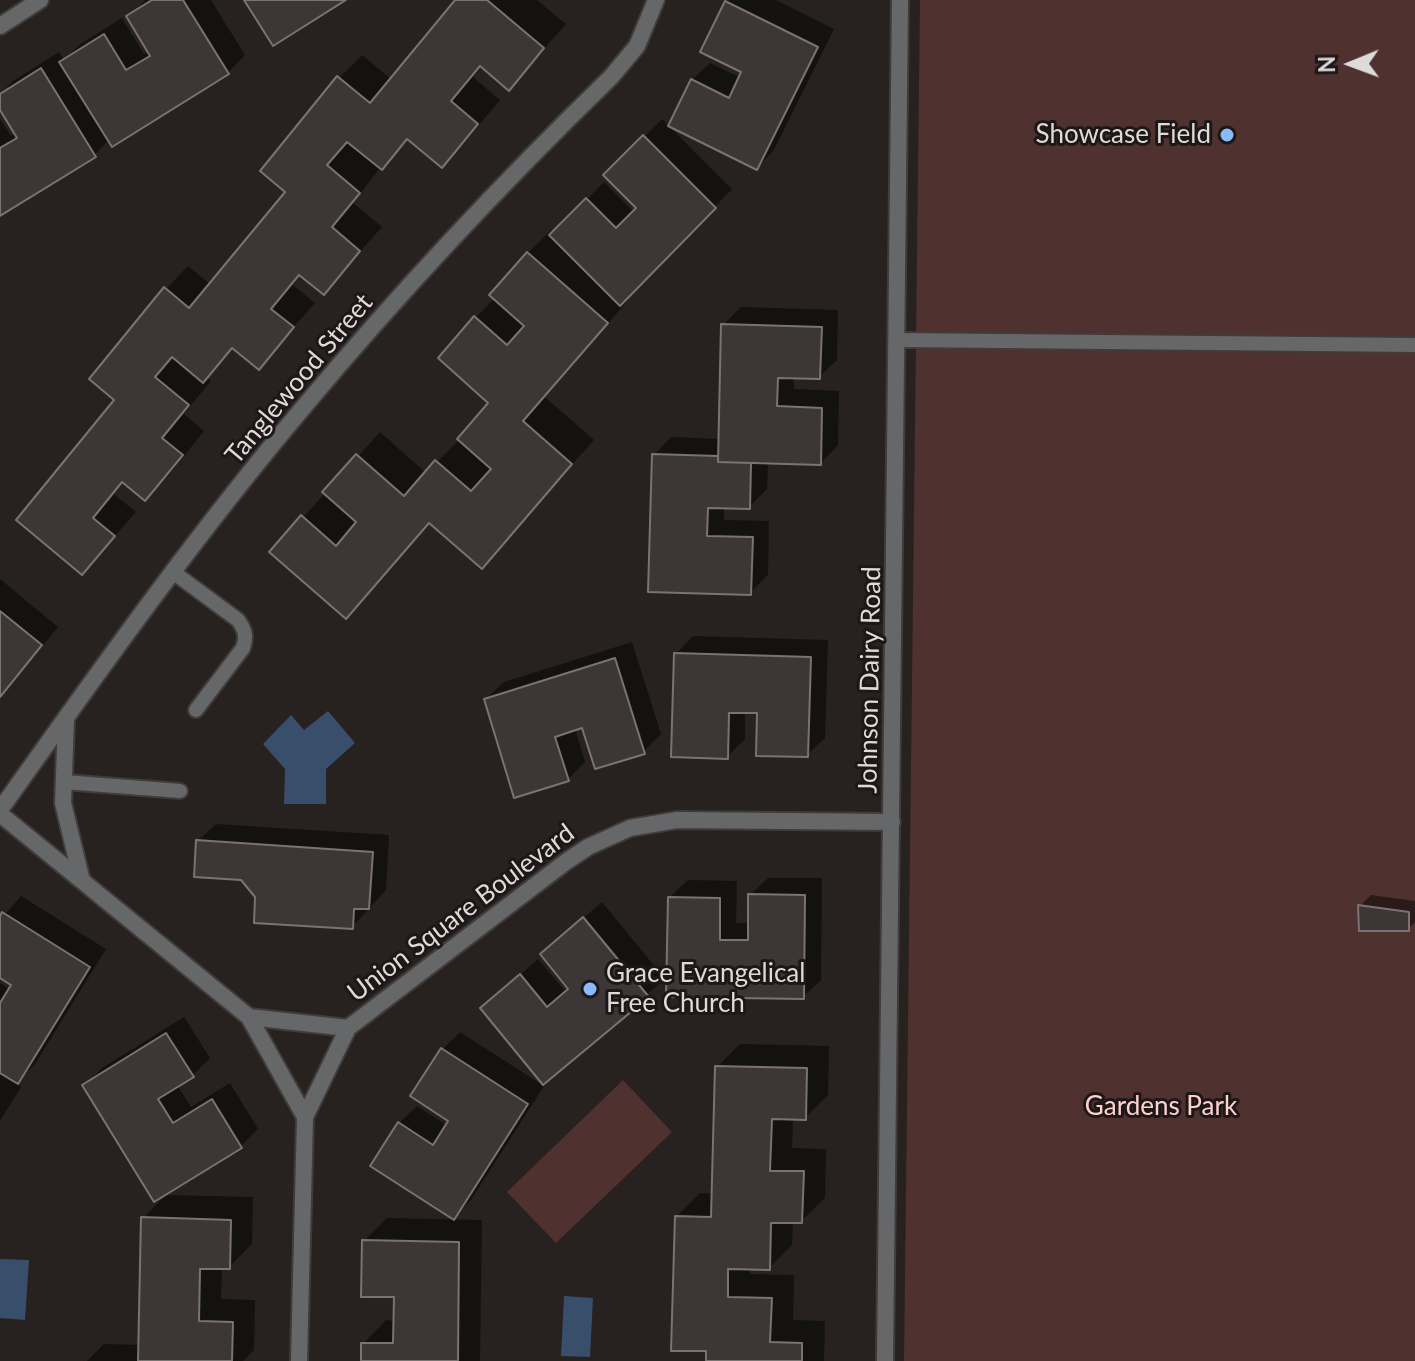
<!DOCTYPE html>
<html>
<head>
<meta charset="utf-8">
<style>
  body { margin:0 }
  #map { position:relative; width:1415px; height:1361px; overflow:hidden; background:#272120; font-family:Lato,sans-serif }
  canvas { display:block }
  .north { position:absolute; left:1311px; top:24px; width:80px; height:80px; -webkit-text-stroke:6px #1d1717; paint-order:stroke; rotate:269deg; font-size:22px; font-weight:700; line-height:32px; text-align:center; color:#dfdada }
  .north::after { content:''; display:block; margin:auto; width:28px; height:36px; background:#dfdada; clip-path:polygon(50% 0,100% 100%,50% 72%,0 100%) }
</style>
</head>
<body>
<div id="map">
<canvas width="1415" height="1361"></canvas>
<div class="north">N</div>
</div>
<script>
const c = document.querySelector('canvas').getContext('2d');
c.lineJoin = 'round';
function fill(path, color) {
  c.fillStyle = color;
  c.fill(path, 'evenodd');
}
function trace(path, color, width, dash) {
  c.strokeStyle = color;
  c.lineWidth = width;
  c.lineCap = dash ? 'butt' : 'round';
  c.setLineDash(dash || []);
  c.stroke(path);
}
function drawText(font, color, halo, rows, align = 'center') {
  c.font = font + ' Lato,sans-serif';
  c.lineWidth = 6;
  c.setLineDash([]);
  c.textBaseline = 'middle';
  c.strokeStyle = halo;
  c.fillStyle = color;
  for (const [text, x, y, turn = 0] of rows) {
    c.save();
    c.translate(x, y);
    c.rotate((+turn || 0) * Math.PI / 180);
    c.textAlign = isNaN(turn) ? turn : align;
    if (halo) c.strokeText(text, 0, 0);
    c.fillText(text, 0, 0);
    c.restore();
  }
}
const green = new Path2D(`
  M 920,0 L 1415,0 L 1415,1361 L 904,1361 Z
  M 623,1080 L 672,1132 L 556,1243 L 507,1192 Z`);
const water = new Path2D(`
  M 328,711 L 355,743 L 326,769 L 326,804 L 284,804 L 285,769 L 263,744 L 291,715 L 304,730 Z
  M 0,1259 L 29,1260 L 25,1320 L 0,1318 Z
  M 564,1296 L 593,1298 L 590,1357 L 561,1356 Z`);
const shadow = new Path2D(`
  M 145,0 L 211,0 L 245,55 L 228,73 L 110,139 L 94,155 L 0,214 L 0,119 L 11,136 L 17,133 L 0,106 L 0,94 L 13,81 L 59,52 L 64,60 L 79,45 L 122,18 L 144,54 L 150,51 L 129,17 Z
  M 458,0 L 537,0 L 566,24 L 509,88 L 482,66 L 473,77 L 500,100 L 465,142 L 442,165 L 410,138 L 380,168 L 353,203 L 382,227 L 323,293 L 301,274 L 293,285 L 315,303 L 258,367 L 234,347 L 206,377 L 211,381 L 184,414 L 204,431 L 168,476 L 145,499 L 124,481 L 114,494 L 136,512 L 82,573 L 117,400 L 166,289 L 188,266 L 211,285 L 288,192 L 339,78 L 362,55 L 392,80 Z
  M 729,0 L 776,0 L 834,29 L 774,150 L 757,168 L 692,80 L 710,63 L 741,78 L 744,72 L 703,51 Z
  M 662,119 L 732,189 L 626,297 L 629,299 L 545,397 L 594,440 L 481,566 L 430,522 L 346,616 L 272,552 L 380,432 L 426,473 L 460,439 L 491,403 L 475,318 L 495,298 L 528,253 L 551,230 L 554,233 L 604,182 L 634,212 L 638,208 L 606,175 Z
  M 741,307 L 838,310 L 837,360 L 819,377 L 794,376 L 794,389 L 839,391 L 838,445 L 821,463 L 768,461 L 767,489 L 749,507 L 724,506 L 724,520 L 769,521 L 768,575 L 750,593 L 650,590 L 654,455 L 671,437 L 720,439 L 723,325 Z
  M 0,579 L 58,627 L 0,698 Z
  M 693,636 L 828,640 L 825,738 L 807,755 L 759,711 L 745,711 L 745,739 L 727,757 L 676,654 Z
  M 632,642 L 661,734 L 643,752 L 584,726 L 575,729 L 585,762 L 568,779 L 486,699 L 504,682 Z
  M 216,824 L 389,835 L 386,890 L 352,927 L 258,896 L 242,878 L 198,841 Z
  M 768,878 L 822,878 L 821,980 L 803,997 L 668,995 L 670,897 L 688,880 L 737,881 L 736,923 L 750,923 L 750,895 Z
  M 1371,895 L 1415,901 L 1415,922 L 1408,929 L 1360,906 Z
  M 21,896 L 106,949 L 35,1064 L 16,1083 L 21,1087 L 0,1121 L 0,983 L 11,990 L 14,984 L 0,975 L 0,920 Z
  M 602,902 L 665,979 L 544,1083 L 483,1008 L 538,959 L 565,991 L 570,987 L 542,954 Z
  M 184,1017 L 210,1058 L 193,1075 L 177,1085 L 191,1107 L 230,1083 L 258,1129 L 241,1146 L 155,1200 L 85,1086 L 102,1068 Z
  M 460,1032 L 544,1086 L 471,1200 L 454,1218 L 399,1123 L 417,1106 L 448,1126 L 451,1120 L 443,1049 Z
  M 740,1044 L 829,1046 L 828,1095 L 805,1118 L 793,1118 L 792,1148 L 826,1149 L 825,1198 L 801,1221 L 793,1221 L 792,1245 L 769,1268 L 750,1268 L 750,1274 L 794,1275 L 793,1320 L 825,1321 L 824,1361 L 708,1361 L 708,1349 L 677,1216 L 700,1193 L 714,1194 L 717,1067 Z
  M 166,1195 L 253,1197 L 252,1244 L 229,1267 L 222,1267 L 221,1299 L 255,1300 L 254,1350 L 243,1361 L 87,1361 L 104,1344 L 140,1345 L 143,1218 Z
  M 387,1218 L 482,1220 L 480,1361 L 363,1361 L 363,1344 L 386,1320 L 396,1321 L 396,1295 L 364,1241 Z`);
const building = new Path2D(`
  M 152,0 L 183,0 L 229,74 L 112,147 L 59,62 L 104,34 L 126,70 L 150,56 L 126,16 Z
  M 244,0 L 346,0 L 273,46 Z
  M 455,0 L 487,0 L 544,48 L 509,91 L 480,66 L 451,101 L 478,124 L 442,168 L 407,139 L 382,170 L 347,142 L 327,165 L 360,193 L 332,227 L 360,251 L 324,295 L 299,275 L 271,309 L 294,327 L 259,370 L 232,348 L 203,383 L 172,357 L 155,377 L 189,405 L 162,438 L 183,455 L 145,501 L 122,482 L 93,518 L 115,536 L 82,575 L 16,520 L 114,400 L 89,379 L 164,287 L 189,308 L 285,192 L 260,171 L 337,76 L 370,103 Z
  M 725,1 L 818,47 L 757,170 L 668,126 L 691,79 L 729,98 L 741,72 L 700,52 Z
  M 41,68 L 96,157 L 0,216 L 0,148 L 17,138 L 0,110 L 0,94 Z
  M 643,135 L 716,208 L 620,306 L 549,235 L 586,198 L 616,228 L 636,208 L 603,175 Z
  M 527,252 L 608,323 L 523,421 L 572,464 L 482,569 L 429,523 L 346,619 L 269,552 L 301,515 L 336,546 L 356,522 L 322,492 L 356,454 L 404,496 L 435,460 L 471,491 L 491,469 L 457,439 L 488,403 L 438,358 L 474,316 L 507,345 L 524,326 L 489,295 Z
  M 721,324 L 822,327 L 820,379 L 778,378 L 777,406 L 822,408 L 821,465 L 718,462 Z
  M 652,454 L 718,456 L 718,462 L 751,463 L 750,509 L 708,508 L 707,536 L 753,537 L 751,595 L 648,592 Z
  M 0,611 L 42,645 L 0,697 Z
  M 674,653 L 811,657 L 808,757 L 756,756 L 757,713 L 729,713 L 728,759 L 671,757 Z
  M 615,658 L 645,754 L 595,769 L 582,728 L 555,737 L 569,781 L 514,798 L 484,699 Z
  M 196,840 L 373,852 L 369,909 L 354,909 L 353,929 L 254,923 L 255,897 L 241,880 L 194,877 Z
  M 748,894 L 805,895 L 804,999 L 666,997 L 668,897 L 720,898 L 720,940 L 748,940 Z
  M 1358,905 L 1409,912 L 1409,931 L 1359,931 Z
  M 2,912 L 90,967 L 18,1084 L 0,1073 L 0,1003 L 11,985 L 0,978 L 0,916 Z
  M 583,917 L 649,997 L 543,1085 L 480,1008 L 520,974 L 547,1007 L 568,989 L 540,954 Z
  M 166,1033 L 194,1077 L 158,1099 L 173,1123 L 212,1099 L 242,1148 L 154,1202 L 82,1085 Z
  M 441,1048 L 528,1104 L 454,1220 L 370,1166 L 398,1122 L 433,1145 L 448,1121 L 410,1096 Z
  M 715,1066 L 807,1068 L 806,1120 L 772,1119 L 770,1171 L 804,1171 L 802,1223 L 771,1223 L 770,1270 L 728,1269 L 728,1297 L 772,1298 L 770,1342 L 802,1343 L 802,1361 L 706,1361 L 706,1351 L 671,1351 L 675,1216 L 711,1217 Z
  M 141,1217 L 231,1220 L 230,1269 L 200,1269 L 199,1321 L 233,1322 L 232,1361 L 138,1361 Z
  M 362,1240 L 459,1242 L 458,1361 L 361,1361 L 361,1343 L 393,1343 L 394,1297 L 361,1297 Z`);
const service = new Path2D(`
  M 898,340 L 1415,345
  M 173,572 L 238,620 C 245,630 247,636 243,648 L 196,710
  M 64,782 L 180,791`);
const minor = new Path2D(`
  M 0,26 L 40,0
  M 66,719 L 63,803 L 82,881
  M 0,810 C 97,674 194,537 302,409 C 399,293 503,182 611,77 L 637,46 L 656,0
  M 0,814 L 249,1017 L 305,1117 L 299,1361
  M 249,1017 L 348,1028 L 567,861 L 588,847 L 630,828 L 677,820 L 892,822
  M 305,1117 L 348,1028
  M 885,1361 L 900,0`);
const markers = [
  [1227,135,8,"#88bafc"],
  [590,989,8,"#88bafc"]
];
const poiNames = [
  ["Showcase Field",1211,135],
  ["Grace Evangelical",606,974,"left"],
  ["Free Church",606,1004,"left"]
];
const streetNames = [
  ["Tanglewood Street",299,379,-50],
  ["Johnson Dairy Road",870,680,-89],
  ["Union Square Boulevard",461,913,-37]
];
const parkNames = [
  ["Gardens Park",1161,1107]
];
fill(green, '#4f3130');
fill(water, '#394e6b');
fill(shadow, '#0007');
fill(building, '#3d3636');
trace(building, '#7b7373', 2);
trace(service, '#413b3a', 18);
trace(minor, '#413b3a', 20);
trace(service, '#656769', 14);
trace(minor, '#656769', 16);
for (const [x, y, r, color] of markers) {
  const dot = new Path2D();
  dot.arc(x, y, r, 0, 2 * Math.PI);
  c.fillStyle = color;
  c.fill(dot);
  trace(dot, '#1d1717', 3);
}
drawText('26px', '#dfdada', '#1d1717', poiNames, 'right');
drawText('26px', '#dfdada', '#1d1717', streetNames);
drawText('26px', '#fed1cf', '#1d1717', parkNames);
</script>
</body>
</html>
